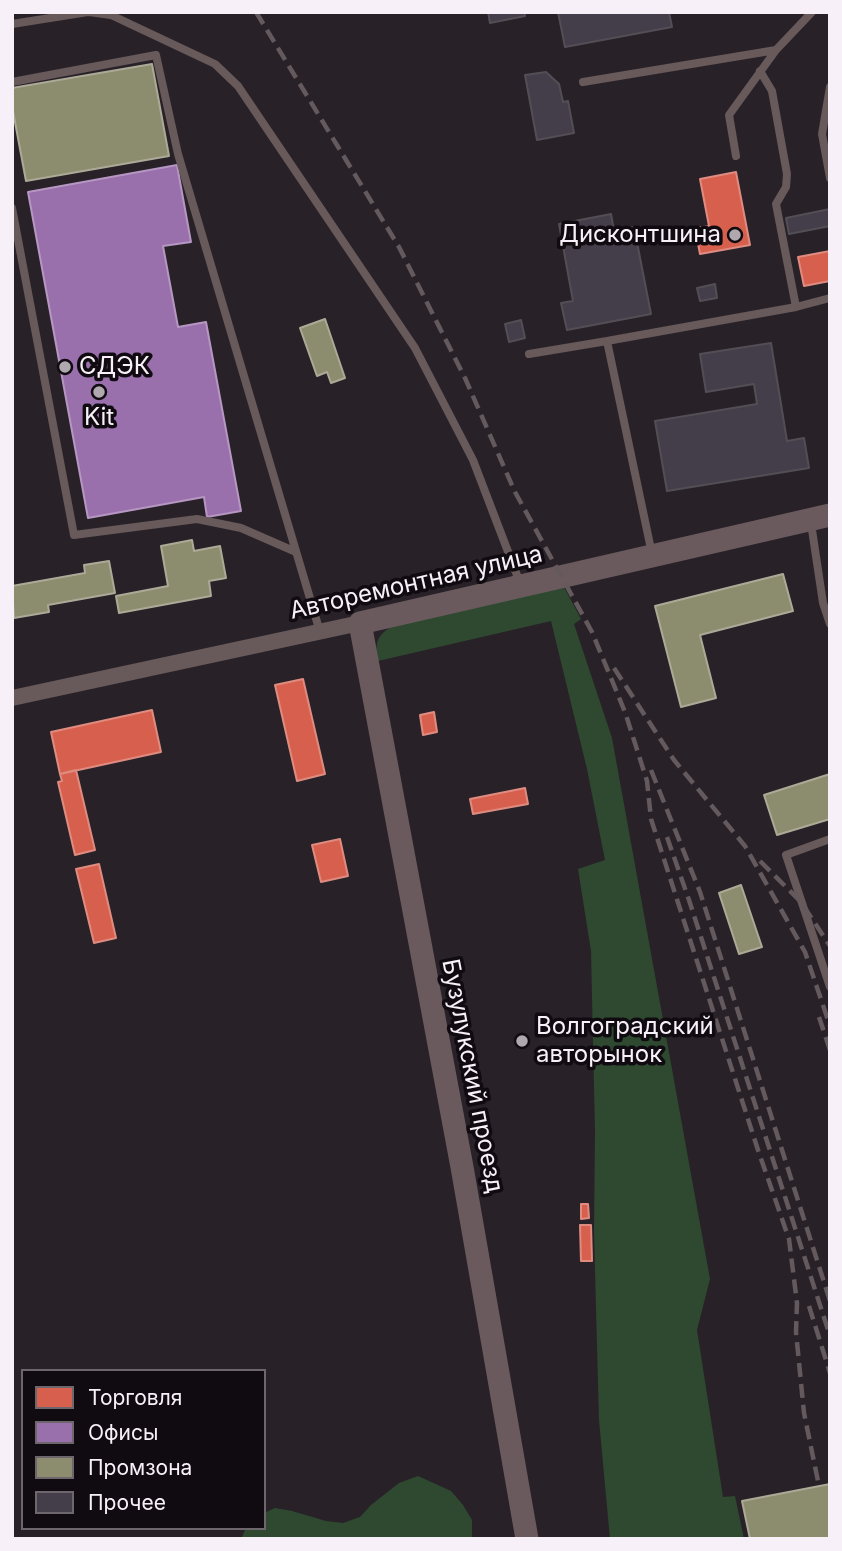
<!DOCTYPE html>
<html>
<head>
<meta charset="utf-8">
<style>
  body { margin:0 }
  #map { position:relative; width:842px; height:1551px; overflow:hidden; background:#282228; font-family:Inter,sans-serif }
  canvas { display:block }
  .frame { position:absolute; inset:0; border:14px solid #f8f0f8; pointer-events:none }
  .legend { position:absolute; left:21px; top:1369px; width:245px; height:161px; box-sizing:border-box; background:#100b10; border:2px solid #6d676d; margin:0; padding:9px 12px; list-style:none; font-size:21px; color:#f8f0f8 }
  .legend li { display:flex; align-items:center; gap:14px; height:35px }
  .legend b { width:35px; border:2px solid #6d676d }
</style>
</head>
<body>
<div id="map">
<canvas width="842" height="1551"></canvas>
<div class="frame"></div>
<ul class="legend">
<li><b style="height:19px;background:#d6604d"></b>Торговля</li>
<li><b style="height:19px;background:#9970ab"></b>Офисы</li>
<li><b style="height:19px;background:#8c8c6e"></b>Промзона</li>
<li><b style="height:19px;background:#443e4a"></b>Прочее</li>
</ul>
</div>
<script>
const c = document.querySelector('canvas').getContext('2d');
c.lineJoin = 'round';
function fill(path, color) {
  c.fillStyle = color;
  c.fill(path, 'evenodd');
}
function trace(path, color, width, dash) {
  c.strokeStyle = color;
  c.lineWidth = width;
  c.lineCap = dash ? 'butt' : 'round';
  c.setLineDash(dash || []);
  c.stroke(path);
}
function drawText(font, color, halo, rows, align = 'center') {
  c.font = font + ' Inter,sans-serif';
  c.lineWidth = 7;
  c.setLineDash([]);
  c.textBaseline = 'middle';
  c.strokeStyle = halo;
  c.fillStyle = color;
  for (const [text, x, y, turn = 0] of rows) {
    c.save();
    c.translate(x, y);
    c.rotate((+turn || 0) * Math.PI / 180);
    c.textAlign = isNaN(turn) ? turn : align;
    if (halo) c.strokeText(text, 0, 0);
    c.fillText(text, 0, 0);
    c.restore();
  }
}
const green = new Path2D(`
  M 564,587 L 581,619 L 574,624 L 612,738 L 710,1279 L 697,1330 L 723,1497 L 735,1496 L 744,1539 L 610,1539 L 599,1420 L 594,1232 L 595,1131 L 591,951 L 578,869 L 605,860 L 587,769 L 551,621 L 378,661 C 375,644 376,636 391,627 Z
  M 418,1476 L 451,1491 L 463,1505 L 472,1520 L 472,1539 L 241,1539 L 246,1528 L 264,1528 L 264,1513 L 275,1508 L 292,1511 L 326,1521 L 343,1523 L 360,1517 L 371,1505 L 399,1483 Z`);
const shops = new Path2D(`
  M 736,172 L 750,245 L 700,254 L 695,228 L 709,226 L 700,179 Z
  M 830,251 L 830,281 L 804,286 L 798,257 Z
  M 303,679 L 325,774 L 297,781 L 275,685 Z
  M 152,710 L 161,752 L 60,774 L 51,732 Z
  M 434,712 L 437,732 L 423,735 L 420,715 Z
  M 76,770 L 95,850 L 75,855 L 58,782 L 62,781 L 60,774 Z
  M 525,788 L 528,804 L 473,814 L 470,799 Z
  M 340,839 L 348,876 L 321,882 L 312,845 Z
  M 99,864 L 116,938 L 94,943 L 76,869 Z
  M 581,1204 L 588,1204 L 589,1218 L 581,1219 Z
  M 580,1225 L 591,1225 L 592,1261 L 581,1261 Z`);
const offices = new Path2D(`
  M 177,165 L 191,242 L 163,246 L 178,327 L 206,322 L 241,511 L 207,517 L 204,497 L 88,518 L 28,192 Z`);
const industry = new Path2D(`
  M 152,64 L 169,156 L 26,181 L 12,106 L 12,88 Z
  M 325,319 L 345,378 L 331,383 L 327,372 L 317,376 L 300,328 Z
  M 192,540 L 194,551 L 220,546 L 226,578 L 209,581 L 211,596 L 119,613 L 116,596 L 168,586 L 161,546 Z
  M 109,561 L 115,593 L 48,605 L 49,612 L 14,618 L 12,586 L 85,573 L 84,565 Z
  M 783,574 L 793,611 L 700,635 L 716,698 L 681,707 L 655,606 Z
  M 830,774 L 830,819 L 777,835 L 764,795 Z
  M 741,885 L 762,947 L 739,954 L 719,893 Z
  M 830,1484 L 830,1539 L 750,1539 L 742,1501 Z`);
const building = new Path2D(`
  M 488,12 L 524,12 L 525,16 L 490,23 Z
  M 558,12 L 669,12 L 672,27 L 565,47 Z
  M 546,72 L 559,84 L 563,102 L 568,101 L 574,133 L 537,140 L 525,75 Z
  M 830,209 L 830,226 L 789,234 L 786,218 Z
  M 611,214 L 614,231 L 634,227 L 651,314 L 567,330 L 561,303 L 573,301 L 559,224 Z
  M 715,284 L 717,298 L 700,301 L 697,288 Z
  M 521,320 L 525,338 L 509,342 L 505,324 Z
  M 771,343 L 787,441 L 804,438 L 809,468 L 667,491 L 655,421 L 757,404 L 754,384 L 706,392 L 700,354 Z`);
const service = new Path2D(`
  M 89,12 L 111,15 L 215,64 L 238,86 L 415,348 L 473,460 L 520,583
  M 12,24 L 88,12
  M 760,71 L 772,91 L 787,174 L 786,187 L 776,204 L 796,307
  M 12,82 L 156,55 L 178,154 L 320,632
  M 583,82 L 776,50 L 812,12
  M 830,87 L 822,134 L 830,178
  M 736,156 L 729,115 L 776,50
  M 12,208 L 74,535 L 197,519 L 241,528 L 296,552
  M 529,354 L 607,341
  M 811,523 L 823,603 L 830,624
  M 652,554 L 607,341 L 796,307 L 830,298
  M 830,839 L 786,855 L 830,987`);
const minor = new Path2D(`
  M 12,698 L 360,623`);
const secondary = new Path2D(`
  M 527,1539 L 462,1167 L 360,623 L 830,515`);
const rail = new Path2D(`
  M 256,12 L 399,247 L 465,378 L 515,492 L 592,632 L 625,712 L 647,781 L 651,819 L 758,1150 L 789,1239 L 797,1303 L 796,1332 L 804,1413 L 819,1486
  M 614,668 L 674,760 L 745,846 L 805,952 L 830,1026
  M 651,770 L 700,892 L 830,1301
  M 667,837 L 689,900 L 830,1336
  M 760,861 L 801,902 L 830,946
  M 819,1017 L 830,1050
  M 809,1306 L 830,1373`);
const markers = [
  [735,235,7,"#afa8af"],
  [65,367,7,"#afa8af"],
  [99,392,7,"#afa8af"],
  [522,1041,7,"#afa8af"]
];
const poiNames = [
  ["Дисконтшина",721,235,"right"],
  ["СДЭК",79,367],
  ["Kit",99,418,"center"],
  ["Волгоградский",536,1027],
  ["авторынок",536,1055]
];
const streetNames = [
  ["Авторемонтная улица",416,583,-13],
  ["Бузулукский проезд",472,1076,79]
];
fill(green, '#2e4930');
fill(shops, '#d6604d');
trace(shops, '#e08b80', 2);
fill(offices, '#9970ab');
trace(offices, '#b696c2', 2);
fill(industry, '#8c8c6e');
trace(industry, '#acaa97', 2);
fill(building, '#443e4a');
trace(building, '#534e55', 2);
trace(service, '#68595a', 8);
trace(minor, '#68595a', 16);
trace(secondary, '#6b5a5d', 23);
trace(rail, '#64595c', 4.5, [14, 7]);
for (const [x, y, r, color] of markers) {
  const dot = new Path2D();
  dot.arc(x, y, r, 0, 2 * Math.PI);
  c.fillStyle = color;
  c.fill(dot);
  trace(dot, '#100b10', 2.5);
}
drawText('24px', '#f8f0f8', '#100b10', poiNames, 'left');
drawText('24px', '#f8f0f8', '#100b10', streetNames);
</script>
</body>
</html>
